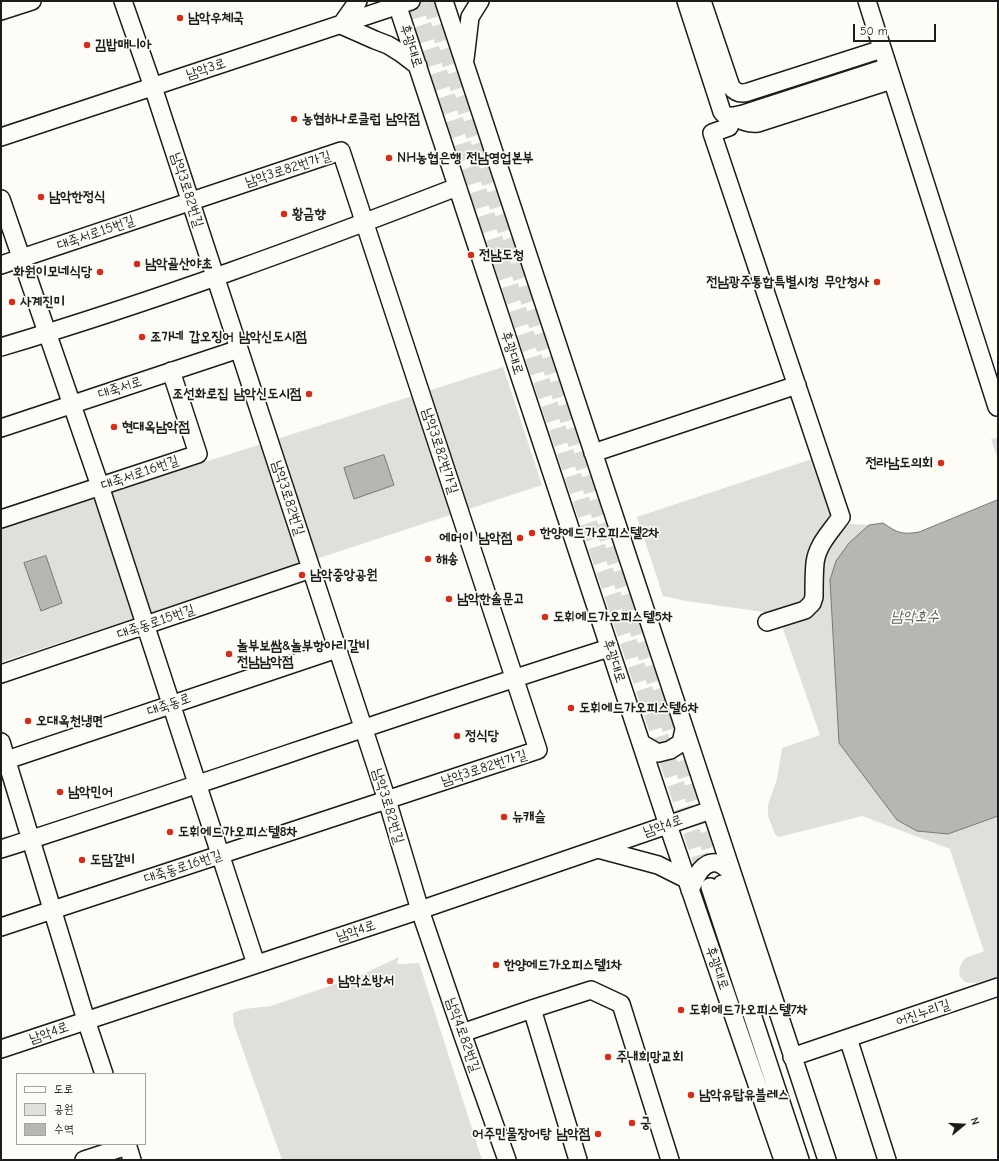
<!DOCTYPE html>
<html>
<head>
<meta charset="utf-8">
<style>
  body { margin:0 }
  #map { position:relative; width:999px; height:1161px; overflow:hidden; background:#fdfcf7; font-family:"Comic Neue","Poor Story",sans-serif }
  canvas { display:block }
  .frame { position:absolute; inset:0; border:2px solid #1c1c1c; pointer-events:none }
  .legend { position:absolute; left:16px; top:1073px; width:130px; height:72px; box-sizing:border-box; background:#fdfcf7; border:1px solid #a3a29f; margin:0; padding:5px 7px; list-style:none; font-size:12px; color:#1c1c1c }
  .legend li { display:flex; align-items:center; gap:8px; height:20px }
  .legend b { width:20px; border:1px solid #a3a29f }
  .north { position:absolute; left:943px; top:1105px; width:40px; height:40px; -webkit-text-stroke:3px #fdfcf7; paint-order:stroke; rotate:72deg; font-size:11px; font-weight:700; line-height:16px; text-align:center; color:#1c1c1c }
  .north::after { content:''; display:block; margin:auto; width:14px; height:18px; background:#1c1c1c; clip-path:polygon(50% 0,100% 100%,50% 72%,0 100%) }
  .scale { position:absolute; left:853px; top:24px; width:83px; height:18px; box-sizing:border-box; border:2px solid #1c1c1c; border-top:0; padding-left:5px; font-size:12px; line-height:14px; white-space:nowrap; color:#1c1c1c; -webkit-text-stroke:3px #fdfcf7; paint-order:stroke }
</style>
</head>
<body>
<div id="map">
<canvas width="999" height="1161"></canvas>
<div class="frame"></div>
<ul class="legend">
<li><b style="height:5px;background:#fdfcf7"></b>도로</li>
<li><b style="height:11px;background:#e0dfdb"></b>공원</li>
<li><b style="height:11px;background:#b7b6b2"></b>수역</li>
</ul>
<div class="north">N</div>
<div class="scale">50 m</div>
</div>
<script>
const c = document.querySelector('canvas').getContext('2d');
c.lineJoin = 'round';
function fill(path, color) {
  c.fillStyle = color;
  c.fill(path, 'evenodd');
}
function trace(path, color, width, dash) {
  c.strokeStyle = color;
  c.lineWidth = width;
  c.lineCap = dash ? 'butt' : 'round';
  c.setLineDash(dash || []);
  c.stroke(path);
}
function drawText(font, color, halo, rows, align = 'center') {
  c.font = font + ' "Comic Neue","Poor Story",sans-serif';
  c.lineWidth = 3.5;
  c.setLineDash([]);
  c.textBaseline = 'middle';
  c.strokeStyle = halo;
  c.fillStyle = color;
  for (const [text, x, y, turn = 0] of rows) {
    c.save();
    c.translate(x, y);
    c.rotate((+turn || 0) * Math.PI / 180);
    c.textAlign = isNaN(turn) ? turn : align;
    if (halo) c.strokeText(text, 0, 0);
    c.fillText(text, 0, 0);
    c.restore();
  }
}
const green = new Path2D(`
  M 503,367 L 542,485 L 1,662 L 1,527 Z
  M 998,438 L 998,459 L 991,439 Z
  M 815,458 L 841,523 L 846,525 L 850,524 L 869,525 L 883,523 C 898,533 901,535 919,532 L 998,500 L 998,976 C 989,979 980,983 971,983 C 956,983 957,965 966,958 C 971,955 978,954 984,951 L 950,849 L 862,816 L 779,837 L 775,834 L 768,816 L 768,805 L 777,779 L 782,748 L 820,735 L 778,614 L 686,601 L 663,596 L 637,517 Z
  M 399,957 L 397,964 L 403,964 L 419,963 L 482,1160 L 282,1160 L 234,1025 L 233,1013 L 244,1009 L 271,1006 L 359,976 Z`);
const water = new Path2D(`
  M 384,455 L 394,485 L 354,499 L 344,468 Z
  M 998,500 L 998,816 L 948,834 L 917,831 L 897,820 L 839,743 L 830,580 L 836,561 L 849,543 L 869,525 L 883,523 C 898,533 901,535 919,532 Z
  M 46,556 L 62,603 L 41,611 L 24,563 Z`);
const minorTunnel = new Path2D(`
  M 415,1 L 710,887
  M 430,1 L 722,884`);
const minor = new Path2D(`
  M 123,1 L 153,87 L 387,800 L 420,910 L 462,1033 L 507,1160
  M 358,1 L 341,25 L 375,40 L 388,45 L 401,53 L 418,66
  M 396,1 L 668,825 L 783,1160
  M 444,1 L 827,1160
  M 686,1 L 722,112 L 726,116 L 734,116 L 743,114 L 888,67
  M 702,1 L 731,87 C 736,93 741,94 748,92 L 882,49
  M 867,1 L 997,407
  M 1,11 L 32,1
  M 465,59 L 470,17 L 480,1
  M 1,137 L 411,1
  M 1,199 L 100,486 L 256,964
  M 1,265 L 341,151 L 538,750 L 1,927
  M 1,347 C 156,301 307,245 457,187
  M 1,428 L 239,349
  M 593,453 L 797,385
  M 1,519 L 198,454 L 171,371
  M 767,622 L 805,610 L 812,603 L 814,597 C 814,586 814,574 815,563 C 817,545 831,531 841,517 L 712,133 L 729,127 L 734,116 C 742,121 748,124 758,123 L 892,80
  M 1,674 L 311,569
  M 1,742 L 86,1020 L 104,1074
  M 641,743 L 658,753 L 670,750 L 681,743 L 684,729
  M 1,762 L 337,649
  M 1,849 C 204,784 406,712 609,648
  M 598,849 L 658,865 L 686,879
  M 722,884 L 762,1004
  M 710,887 L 800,1160
  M 690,890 C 695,879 702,860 717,863 C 722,864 727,869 731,872
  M 532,1009 L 578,1160
  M 462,1033 L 532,1009 L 591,990 L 621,1004 L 670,1160
  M 848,1038 L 887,1160
  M 1,1049 L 420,910 L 711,810
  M 792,1057 L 998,987
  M 127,1144 L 132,1160
  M 84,1160 L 127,1146`);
const markers = [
  [180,18,4,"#c8321e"],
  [87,45,4,"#c8321e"],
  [294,119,4,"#c8321e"],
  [389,158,4,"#c8321e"],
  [41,197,4,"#c8321e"],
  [284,214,4,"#c8321e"],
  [471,255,4,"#c8321e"],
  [137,264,4,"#c8321e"],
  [100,272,4,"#c8321e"],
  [877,282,4,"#c8321e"],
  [12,302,4,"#c8321e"],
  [142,337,4,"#c8321e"],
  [309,394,4,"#c8321e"],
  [114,427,4,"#c8321e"],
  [941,463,4,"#c8321e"],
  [532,533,4,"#c8321e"],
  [520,538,4,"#c8321e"],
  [428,559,4,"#c8321e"],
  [302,575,4,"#c8321e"],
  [449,599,4,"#c8321e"],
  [545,617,4,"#c8321e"],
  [229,654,4,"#c8321e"],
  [571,708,4,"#c8321e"],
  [28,721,4,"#c8321e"],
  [457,736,4,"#c8321e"],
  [60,792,4,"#c8321e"],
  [504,817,4,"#c8321e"],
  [170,832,4,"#c8321e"],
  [82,860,4,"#c8321e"],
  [496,965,4,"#c8321e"],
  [330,981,4,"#c8321e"],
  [681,1010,4,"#c8321e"],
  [608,1057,4,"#c8321e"],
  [691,1095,4,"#c8321e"],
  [632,1123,4,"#c8321e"],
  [598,1134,4,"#c8321e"]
];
const poiNames = [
  ["남악우체국",188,18],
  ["김밥매니아",95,45],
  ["농협하나로클럽 남악점",302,119],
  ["NH농협은행 전남영업본부",397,158],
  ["남악한정식",49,197],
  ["황금향",292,214],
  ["전남도청",479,255],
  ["남악골산야초",145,264],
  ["화원이모네식당",92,272,"right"],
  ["전남광주통합특별시청 무안청사",869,282,"right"],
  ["사계진미",20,302],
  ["조가네 갑오징어 남악신도시점",150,337],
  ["조선화로집 남악신도시점",301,394,"right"],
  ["현대옥남악점",122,427],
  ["전라남도의회",933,463,"right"],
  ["한양에드가오피스텔2차",540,533],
  ["에머이 남악점",512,538,"right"],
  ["해송",436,559],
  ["남악중앙공원",310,575],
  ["남악한솔문고",457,599],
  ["도휘에드가오피스텔5차",553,617],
  ["놀부보쌈&놀부항아리갈비",237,646],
  ["전남남악점",237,662],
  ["도휘에드가오피스텔6차",579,708],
  ["오대옥천냉면",36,721],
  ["정식당",465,736],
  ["남악민어",68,792],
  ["뉴캐슬",512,817],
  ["도휘에드가오피스텔8차",178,832],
  ["도담갈비",90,860],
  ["한양에드가오피스텔1차",504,965],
  ["남악소방서",338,981],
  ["도휘에드가오피스텔7차",689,1010],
  ["주내희망교회",616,1057],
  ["남악유탑유블레스",699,1095],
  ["궁",640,1123],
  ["어주민물장어탕 남악점",590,1134,"right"]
];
const streetNames = [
  ["후광대로",411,46,72],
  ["남악3로",206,69,-18],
  ["남악3로82번가길",288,169,-18],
  ["남악3로82번길",187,190,72],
  ["대죽서로15번길",96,233,-19],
  ["후광대로",512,353,72],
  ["대죽서로",120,388,-18],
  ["남악3로82번가길",440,451,72],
  ["대죽서로16번길",140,473,-19],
  ["남악3로82번길",288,498,72],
  ["대죽동로15번길",156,622,-19],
  ["후광대로",614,661,72],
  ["대죽동로",169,705,-19],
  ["남악3로82번가길",484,768,-18],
  ["남악3로82번길",388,806,73],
  ["남악4로",663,826,-19],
  ["대죽동로16번길",183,867,-18],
  ["남악4로",356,931,-18],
  ["후광대로",717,968,71],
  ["어진누리길",923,1013,-19],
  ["남악4로",49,1033,-19],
  ["남악4로82번길",463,1035,71]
];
const waterNames = [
  ["남악호수",915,617]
];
fill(green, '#e0dfdb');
fill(water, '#b7b6b2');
trace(water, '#797876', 1);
trace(minorTunnel, '#dbdad6', 17, [17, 8]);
trace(minor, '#1c1c1c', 20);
trace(minor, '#fdfcf7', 17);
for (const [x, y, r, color] of markers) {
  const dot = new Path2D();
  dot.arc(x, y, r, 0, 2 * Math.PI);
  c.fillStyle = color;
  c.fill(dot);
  trace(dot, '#fdfcf7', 1.5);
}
drawText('bold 14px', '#1c1c1c', '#fdfcf7', poiNames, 'left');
drawText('14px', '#1c1c1c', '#fdfcf7', streetNames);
drawText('italic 15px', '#5a5a58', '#fdfcf7', waterNames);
</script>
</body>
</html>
